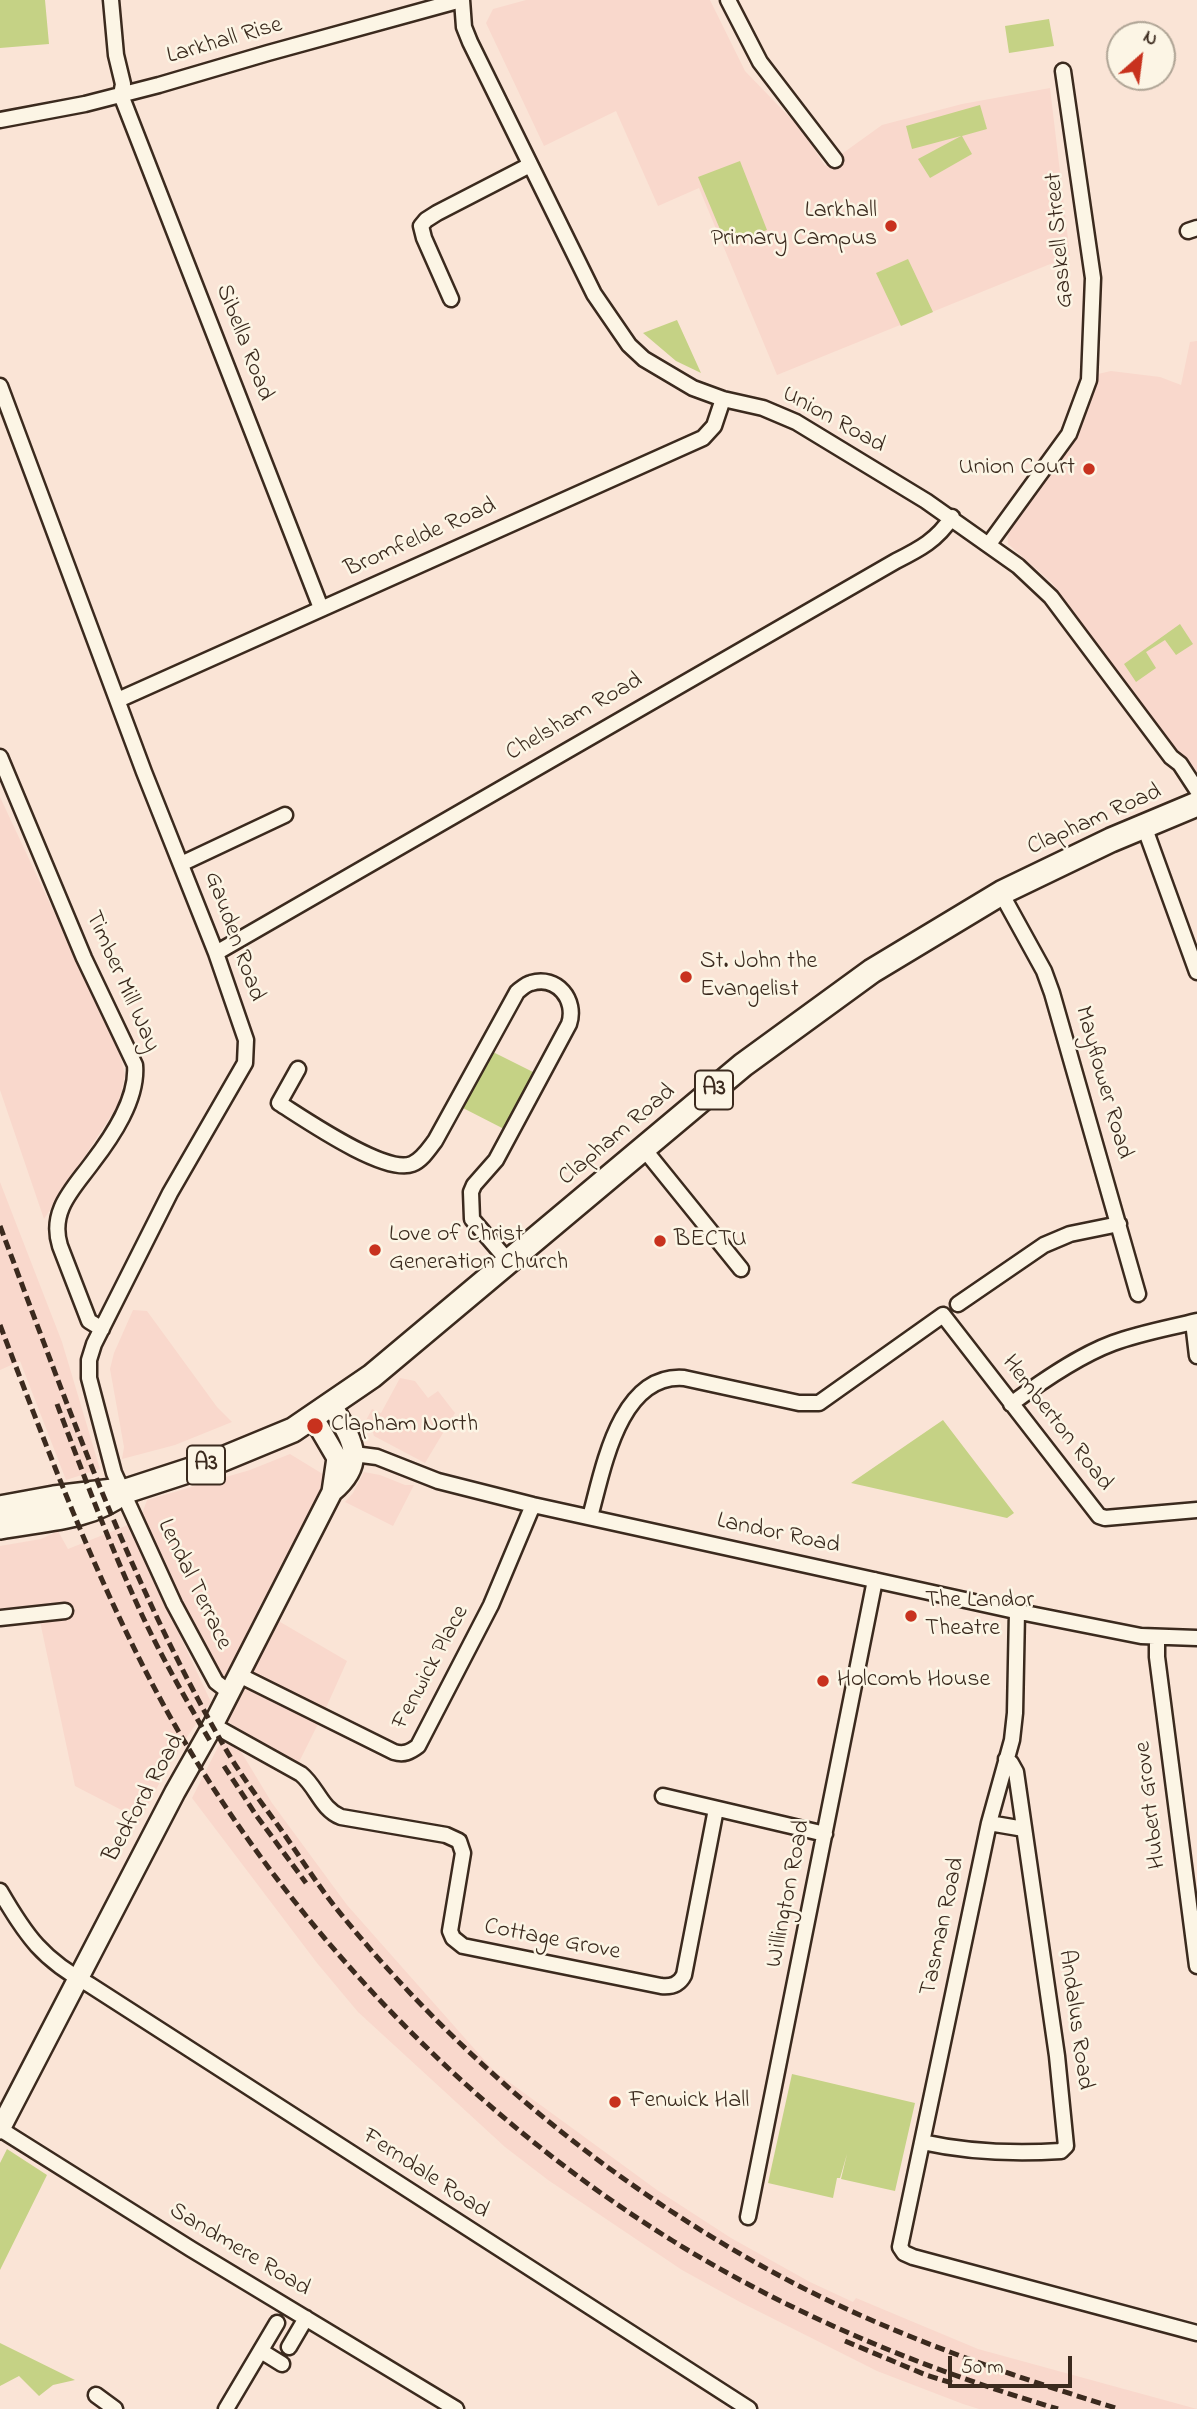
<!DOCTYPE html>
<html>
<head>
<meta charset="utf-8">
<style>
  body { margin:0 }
  #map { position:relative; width:1197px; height:2409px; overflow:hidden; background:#fae4d6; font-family:"Indie Flower",sans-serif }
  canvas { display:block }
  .north { position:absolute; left:1106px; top:21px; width:70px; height:70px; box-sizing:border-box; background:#fcf5e5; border:2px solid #afa495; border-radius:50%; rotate:28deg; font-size:19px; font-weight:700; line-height:28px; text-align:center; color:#3b2a1e }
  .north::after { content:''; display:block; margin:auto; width:24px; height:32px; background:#c8321e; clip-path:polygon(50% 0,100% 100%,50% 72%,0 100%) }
  .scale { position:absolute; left:948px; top:2356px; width:124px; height:32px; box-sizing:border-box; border:4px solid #3b2a1e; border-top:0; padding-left:9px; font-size:21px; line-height:24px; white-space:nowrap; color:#3b2a1e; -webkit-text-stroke:5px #fcf5e5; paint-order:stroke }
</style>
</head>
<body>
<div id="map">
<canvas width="1197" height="2409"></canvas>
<div class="north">N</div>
<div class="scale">50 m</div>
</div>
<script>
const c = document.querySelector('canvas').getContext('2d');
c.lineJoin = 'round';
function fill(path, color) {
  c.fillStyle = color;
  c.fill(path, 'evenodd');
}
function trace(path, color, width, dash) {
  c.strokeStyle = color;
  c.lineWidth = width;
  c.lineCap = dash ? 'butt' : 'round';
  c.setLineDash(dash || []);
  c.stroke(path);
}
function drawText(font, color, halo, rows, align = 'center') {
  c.font = font + ' "Indie Flower",sans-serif';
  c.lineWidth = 5;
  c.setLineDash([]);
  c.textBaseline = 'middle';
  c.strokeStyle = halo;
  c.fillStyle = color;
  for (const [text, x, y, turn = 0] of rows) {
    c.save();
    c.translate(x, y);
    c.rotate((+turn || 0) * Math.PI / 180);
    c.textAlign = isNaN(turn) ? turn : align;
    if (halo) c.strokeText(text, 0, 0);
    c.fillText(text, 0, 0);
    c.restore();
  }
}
const built = new Path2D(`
  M 526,0 L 710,0 L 745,71 L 803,131 L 825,166 L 882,125 L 962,104 L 1050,88 L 1070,256 L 777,375 L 699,188 L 658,206 L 616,111 L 544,146 L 486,23 L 493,9 Z
  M 1197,341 L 1197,782 L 1174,746 L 1160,734 L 1052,583 L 1008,544 L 1007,527 L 1087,412 L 1098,374 L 1111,371 L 1160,377 L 1181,385 L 1190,342 Z
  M 0,797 L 119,1051 L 125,1075 L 118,1105 L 44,1219 L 0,1090 Z
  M 0,1182 L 62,1342 L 100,1469 L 66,1480 L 20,1361 L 0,1370 Z
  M 133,1310 L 147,1311 L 217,1407 L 232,1422 L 175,1445 L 122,1459 L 124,1447 L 110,1369 L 114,1353 Z
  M 400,1378 L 415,1381 L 428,1398 L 438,1391 L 455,1413 L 425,1463 L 374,1436 L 372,1429 L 364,1424 L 372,1409 L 381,1413 Z
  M 290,1454 L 326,1476 L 330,1487 L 258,1609 L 347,1661 L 325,1710 L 298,1764 L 237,1730 L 226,1718 L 237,1695 L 214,1667 L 142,1514 L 147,1500 L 250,1470 Z
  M 364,1472 L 380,1475 L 405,1485 L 414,1485 L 393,1526 L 345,1502 L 353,1493 Z
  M 128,1525 L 211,1702 L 172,1759 L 139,1822 L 135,1817 L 75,1786 L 38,1612 L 0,1616 L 0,1546 L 41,1539 L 58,1531 L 68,1549 Z
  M 221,1741 L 240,1750 L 272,1803 L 347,1905 L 494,2071 L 657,2190 L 731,2238 L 810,2282 L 853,2302 L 856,2298 L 978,2349 L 1197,2409 L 979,2409 L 963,2404 L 877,2371 L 740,2302 L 682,2270 L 548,2180 L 505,2147 L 358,2012 L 317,1963 L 192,1798 Z`);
const green = new Path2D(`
  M 0,0 L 45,0 L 49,44 L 0,48 Z
  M 1049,19 L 1054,46 L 1009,53 L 1005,26 Z
  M 980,105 L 987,129 L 962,136 L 972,154 L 930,178 L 918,159 L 961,136 L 912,149 L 906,126 Z
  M 740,161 L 767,230 L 727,246 L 698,177 Z
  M 908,259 L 933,312 L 901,326 L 876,273 Z
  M 677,320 L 701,373 L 676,361 L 643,333 Z
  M 1180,624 L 1193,644 L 1176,655 L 1165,640 L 1146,652 L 1156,668 L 1136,682 L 1124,664 Z
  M 493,1052 L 533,1072 L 504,1129 L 463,1108 Z
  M 943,1420 L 1014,1513 L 1007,1518 L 851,1483 Z
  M 792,2074 L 915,2103 L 895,2191 L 841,2179 L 847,2154 L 840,2178 L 837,2178 L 833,2198 L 768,2183 Z
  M 7,2149 L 47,2175 L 0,2270 L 0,2163 Z
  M 0,2343 L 75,2380 L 53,2385 L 39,2396 L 19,2376 L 0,2386 Z`);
const minor = new Path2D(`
  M 111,0 L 116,55 L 123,84 L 121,95
  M 462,0 L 464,27 L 470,42 L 594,294 L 629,345 L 644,359 L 693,388 L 723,399 L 763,408 L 796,422 L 926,501 L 1018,566 L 1051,597 L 1171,757 L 1180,764 L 1197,790
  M 728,0 L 760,62 L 835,160
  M 121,95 L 321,608
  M 0,120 L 85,104 L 159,85 L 268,53 L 461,0
  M 1188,231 L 1197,228
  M 451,299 L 424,238 L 421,226 L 426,220 L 437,213 L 530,165
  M 0,386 L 144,772 L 216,953 L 246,1040 L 245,1063 L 170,1193 L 94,1344 L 89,1360 L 89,1378 L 114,1473 L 174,1604 L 216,1682 L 229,1692
  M 989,544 L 1069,434 L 1089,380 L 1093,278 L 1063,71
  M 118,700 L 703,438 L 714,426 L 723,399
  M 0,757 L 84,958 L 135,1065 C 138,1099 112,1137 92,1163 C 73,1189 49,1211 60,1246 L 89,1321 L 102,1329
  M 1144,826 L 1197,972
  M 181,864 L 285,815
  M 1001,893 L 1044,971 L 1052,993 L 1138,1294
  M 216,953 L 896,561 C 920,549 937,540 952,517
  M 298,1069 L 279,1103 C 303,1118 385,1175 412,1164 C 422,1160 429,1149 435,1141 L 517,992 C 521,989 526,984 531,983 C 557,975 577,1000 569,1024 L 496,1160 L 474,1185 L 471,1192 L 472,1219 L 509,1262
  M 644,1149 L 741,1269
  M 958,1304 L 1044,1245 L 1070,1234 L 1119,1224
  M 1193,1322 L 1197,1356
  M 1011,1404 C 1042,1381 1078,1356 1113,1343 C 1140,1333 1169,1328 1197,1321
  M 354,1454 L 377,1457 L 438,1481 L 533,1505 L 1015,1611 L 1141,1636 L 1197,1638
  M 590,1517 C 603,1470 619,1373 684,1378 L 799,1403 L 819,1403 L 943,1315 L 1099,1516 L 1105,1518 L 1197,1510
  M 1017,1612 L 1015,1713 L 1012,1740 L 989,1823 L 900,2247 L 904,2253 L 913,2257 L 1197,2333
  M 0,1618 L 65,1611
  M 1157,1637 L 1157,1657 L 1197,1966
  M 239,1675 L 394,1752 C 404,1755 410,1752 418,1746 L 491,1605 L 533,1505
  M 213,1725 L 301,1774 C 317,1787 321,1809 341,1817 L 446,1835 L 459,1841 L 463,1853 L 450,1931 L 453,1938 L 463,1946 L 661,1986 C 671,1987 679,1985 684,1975 L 716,1809
  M 663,1796 L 825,1834
  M 989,1823 L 1024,1829
  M 0,1891 C 26,1936 43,1960 90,1985 L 749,2409
  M 0,2129 L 191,2249 L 456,2409
  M 922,2142 C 967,2152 1015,2154 1061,2151 L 1066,2146 L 1057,2056 L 1016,1772 L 1011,1763 L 1006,1759
  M 748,2217 L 875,1580
  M 289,2347 L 306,2318
  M 261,2351 L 282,2364
  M 96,2395 L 115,2409
  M 226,2409 L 277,2323`);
const secondary = new Path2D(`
  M 331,1404 C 351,1439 369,1461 332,1492
  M 0,2129 L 175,1792 L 213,1725 L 332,1492 L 337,1458 L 313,1417`);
const trunk = new Path2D(`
  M 0,1508 L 54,1498 L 113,1491
  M 0,1527 C 40,1519 90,1519 123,1492 L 218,1461 L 293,1430 L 372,1376 L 743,1065 L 872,971 L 1003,892 L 1111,840 L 1197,804`);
const rail = new Path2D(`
  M 0,1226 C 68,1406 131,1587 228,1753 C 244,1780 264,1806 282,1831 C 300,1857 317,1884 336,1908 C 460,2063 623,2195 799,2286 C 901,2338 1009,2375 1119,2409
  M 0,1325 C 49,1453 97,1583 163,1704 C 282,1920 464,2111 673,2241 C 792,2315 924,2369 1058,2409
  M 57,1404 C 82,1471 107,1538 137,1604 C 158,1651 184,1696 210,1741
  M 224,1766 L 256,1815 L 306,1883
  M 845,2341 L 926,2375 L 952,2383`);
const markers = [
  [891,226,7,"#c8321e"],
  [1089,469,7,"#c8321e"],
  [686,977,7,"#c8321e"],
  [660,1241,7,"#c8321e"],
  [375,1250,7,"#c8321e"],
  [315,1426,9,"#c8321e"],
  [911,1616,7,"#c8321e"],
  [823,1681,7,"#c8321e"],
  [615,2102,7,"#c8321e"]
];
const shields = [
  [714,1090,38],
  [206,1465,38]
];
const shieldNames = [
  ["A3",714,1090],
  ["A3",206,1465]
];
const streetNames = [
  ["Larkhall Rise",225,42,-16],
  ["Gaskell Street",1061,240,-95],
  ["Sibella Road",243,343,69],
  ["Union Road",833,421,29],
  ["Bromfelde Road",421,539,-24],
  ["Chelsham Road",575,718,-30],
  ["Clapham Road",1095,821,-24],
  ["Gauden Road",233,937,70],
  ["Timber Mill Way",121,982,66],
  ["Mayflower Road",1102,1083,74],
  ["Clapham Road",618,1136,-40],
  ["Hemberton Road",1056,1424,52],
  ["Landor Road",778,1535,12],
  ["Lendal Terrace",193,1585,64],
  ["Fenwick Place",432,1668,-62],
  ["Bedford Road",145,1799,-61],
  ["Hubert Grove",1152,1805,-97],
  ["Willington Road",790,1894,-79],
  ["Tasman Road",944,1927,-78],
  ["Cottage Grove",552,1941,11],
  ["Andalus Road",1074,2020,82],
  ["Ferndale Road",425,2175,33],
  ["Sandmere Road",239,2251,31]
];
const poiNames = [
  ["Larkhall",877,212,"right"],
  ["Primary Campus",877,240,"right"],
  ["Union Court",1075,469,"right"],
  ["St. John the",700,963],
  ["Evangelist",700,991],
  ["Love of Christ",389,1236],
  ["Generation Church",389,1264],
  ["BECTU",674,1241],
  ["Clapham North",331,1426],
  ["The Landor",925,1602],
  ["Theatre",925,1630],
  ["Holcomb House",837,1681],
  ["Fenwick Hall",629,2102]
];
fill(built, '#f9d8cc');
fill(green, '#c5d285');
trace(minor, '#3b2a1e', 19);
trace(secondary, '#3b2a1e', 24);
trace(trunk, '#3b2a1e', 28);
trace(minor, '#fcf5e5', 14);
trace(secondary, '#fcf5e5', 19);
trace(trunk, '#fcf5e5', 23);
trace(rail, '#3b2a1e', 5, [10, 5]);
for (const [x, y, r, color] of markers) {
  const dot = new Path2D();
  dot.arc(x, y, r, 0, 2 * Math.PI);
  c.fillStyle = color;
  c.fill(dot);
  trace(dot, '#fcf5e5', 2.5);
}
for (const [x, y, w] of shields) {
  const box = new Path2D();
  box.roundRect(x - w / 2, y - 19.5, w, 39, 5);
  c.fillStyle = '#fcf5e5';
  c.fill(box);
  trace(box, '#3b2a1e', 2);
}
drawText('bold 23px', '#3b2a1e', null, shieldNames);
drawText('24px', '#3b2a1e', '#fcf5e5', streetNames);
drawText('24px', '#3b2a1e', '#fcf5e5', poiNames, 'left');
</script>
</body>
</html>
